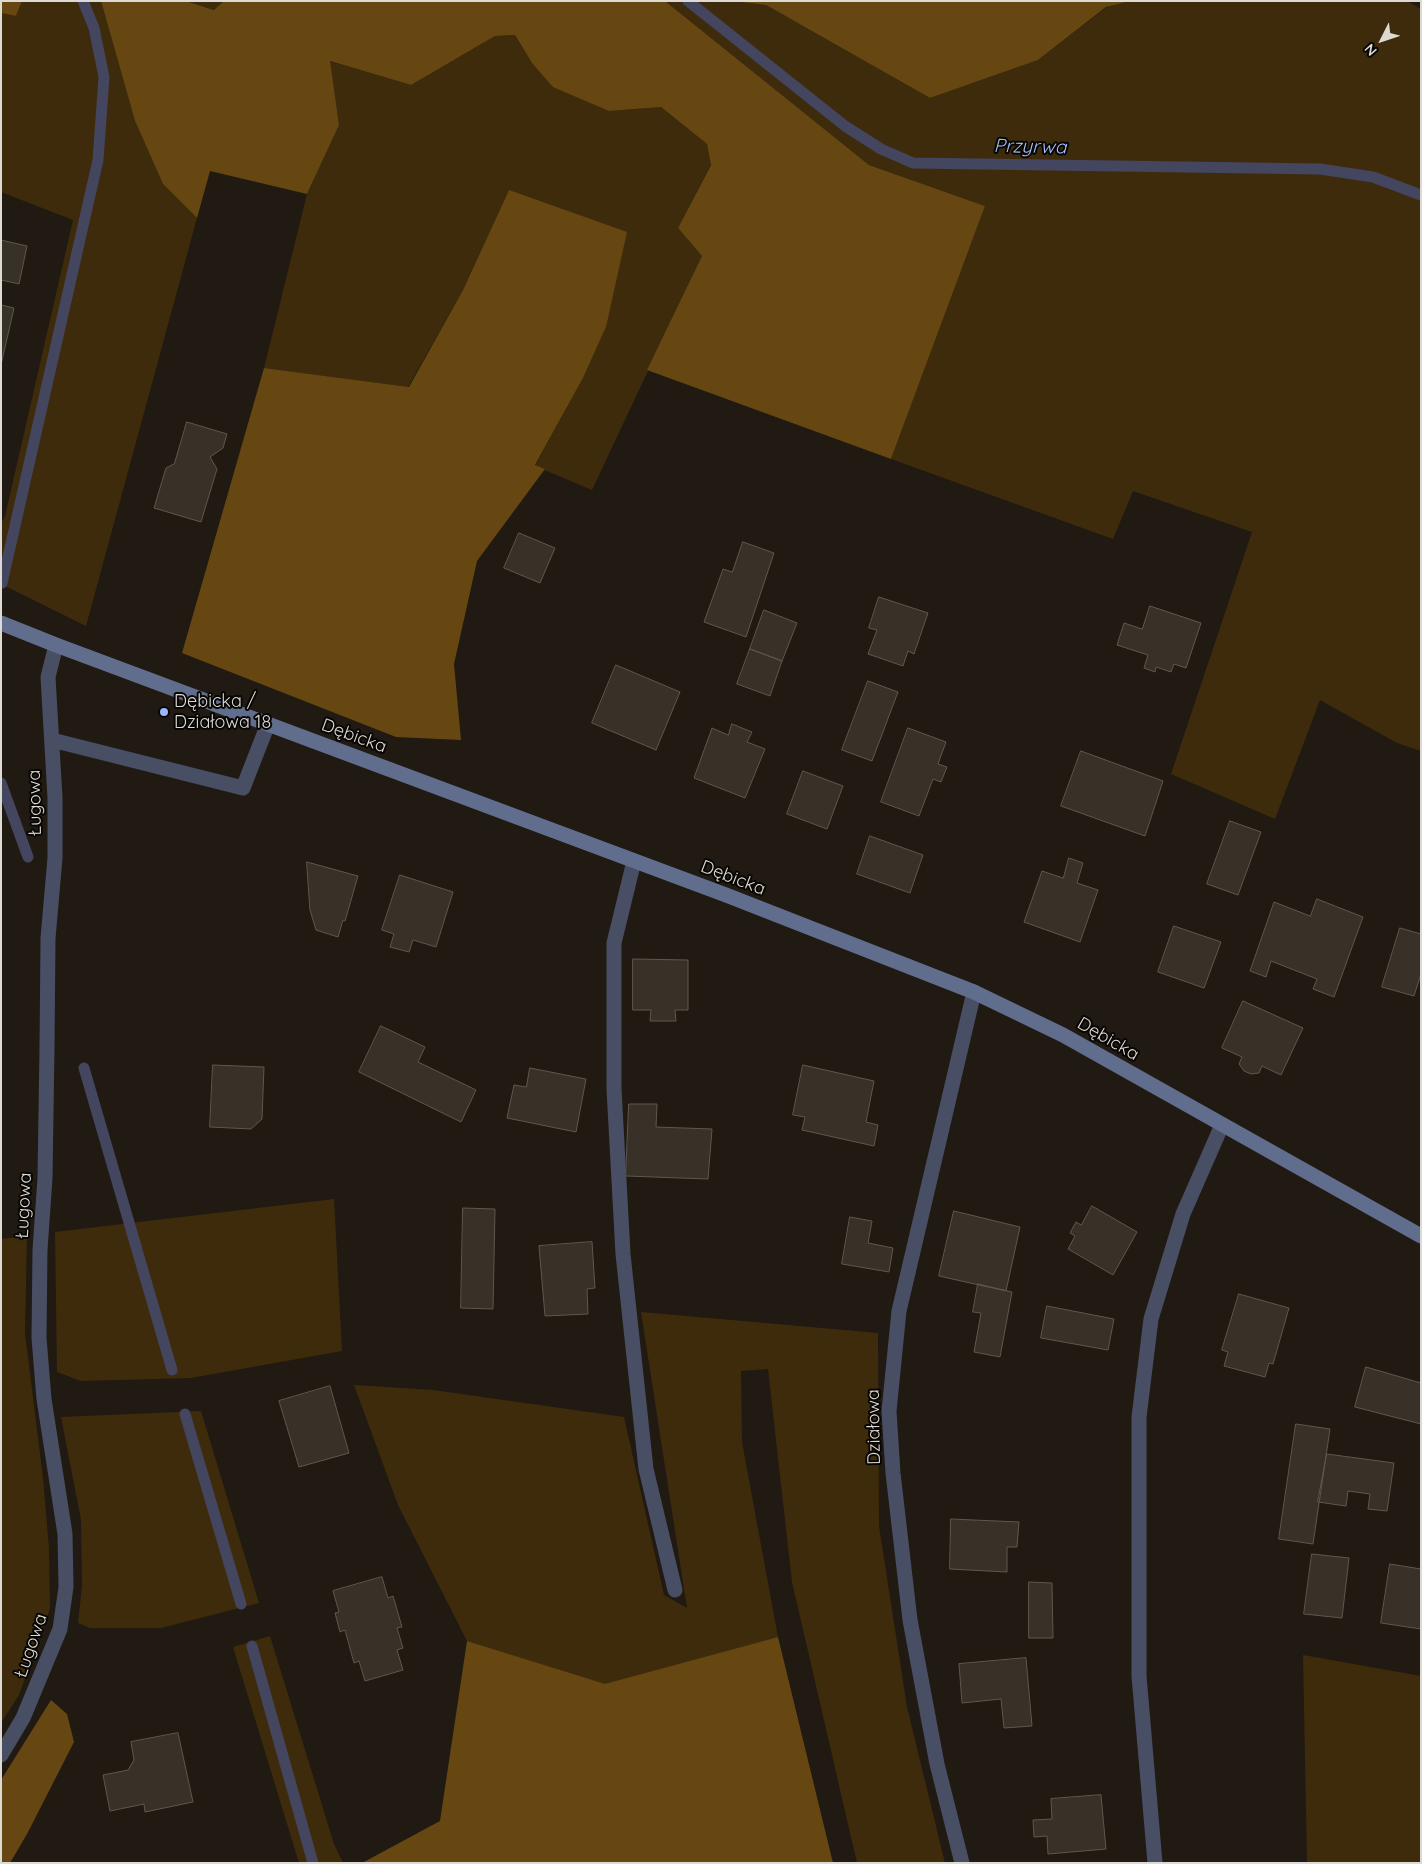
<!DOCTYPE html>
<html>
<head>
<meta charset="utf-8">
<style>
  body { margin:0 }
  #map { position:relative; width:1422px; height:1864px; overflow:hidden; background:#201a12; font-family:Quicksand,sans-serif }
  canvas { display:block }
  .frame { position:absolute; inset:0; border:2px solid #ddd9d3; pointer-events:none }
  .north { position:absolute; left:1357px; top:15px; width:50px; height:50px; -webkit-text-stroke:4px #080604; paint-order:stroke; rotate:229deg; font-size:14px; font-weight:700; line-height:20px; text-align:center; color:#ddd9d3 }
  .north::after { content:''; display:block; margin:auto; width:18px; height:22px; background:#ddd9d3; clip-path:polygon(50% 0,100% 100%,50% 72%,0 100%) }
</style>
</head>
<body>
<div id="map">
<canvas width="1422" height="1864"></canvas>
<div class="frame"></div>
<div class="north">N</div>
</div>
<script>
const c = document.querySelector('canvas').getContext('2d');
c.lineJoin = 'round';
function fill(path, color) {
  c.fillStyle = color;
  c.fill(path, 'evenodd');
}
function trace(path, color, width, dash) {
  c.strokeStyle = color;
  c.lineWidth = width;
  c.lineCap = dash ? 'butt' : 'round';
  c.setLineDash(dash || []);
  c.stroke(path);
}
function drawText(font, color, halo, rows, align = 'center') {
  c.font = font + ' Quicksand,sans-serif';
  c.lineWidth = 4;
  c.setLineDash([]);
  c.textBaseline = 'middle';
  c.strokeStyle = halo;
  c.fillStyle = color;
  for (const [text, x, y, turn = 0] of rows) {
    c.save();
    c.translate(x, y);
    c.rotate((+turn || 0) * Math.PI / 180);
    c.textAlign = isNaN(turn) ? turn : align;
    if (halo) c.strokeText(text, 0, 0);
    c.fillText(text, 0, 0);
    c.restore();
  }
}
const green = new Path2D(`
  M 22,1 L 101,1 L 135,121 L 163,184 L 197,218 L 86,626 L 1,584 L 1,524 L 5,516 L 73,220 L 1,192 L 1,13 L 16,16 Z
  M 186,1 L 224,1 L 215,10 Z
  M 665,1 L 732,1 L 766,5 L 930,98 L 1038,60 L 1107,7 L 1130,1 L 1407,1 L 1421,9 L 1421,751 L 1397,743 L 1320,700 L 1275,819 L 1171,774 L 1252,532 L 1133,491 L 1113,539 L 891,459 L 985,206 L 869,165 Z
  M 515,35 L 532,63 L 609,111 L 661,107 L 707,144 L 711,164 L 678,228 L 702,256 L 592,490 L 535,466 L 583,378 L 606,327 L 509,190 L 463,290 L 408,387 L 264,368 L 307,194 L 339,125 L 329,61 L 411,85 L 495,36 Z
  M 334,1199 L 342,1351 L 191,1378 L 81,1381 L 57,1372 L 55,1232 Z
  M 27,1236 L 25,1333 L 43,1478 L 49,1548 L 50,1609 L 19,1695 L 1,1723 L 1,1239 Z
  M 641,1312 L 878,1333 L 879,1526 L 907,1707 L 945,1863 L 857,1863 L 792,1582 L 768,1369 L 741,1371 L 742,1442 L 778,1637 L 605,1685 L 467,1641 L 398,1505 L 354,1385 L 433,1390 L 624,1417 L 664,1595 L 687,1608 Z
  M 201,1411 L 259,1603 L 161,1628 L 90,1628 L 78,1623 L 82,1586 L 81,1520 L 61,1417 Z
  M 270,1636 L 334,1844 L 343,1863 L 299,1863 L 233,1647 Z
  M 1303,1655 L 1421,1676 L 1421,1863 L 1307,1863 Z`);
const forest = new Path2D(`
  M 1,1 L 22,1 L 16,16 L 1,13 Z
  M 101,1 L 186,1 L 214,10 L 224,1 L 665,1 L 869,165 L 985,206 L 891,459 L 647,370 L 702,256 L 678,228 L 711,165 L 707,144 L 661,107 L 609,111 L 553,87 L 532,63 L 515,35 L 495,36 L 411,85 L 330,61 L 339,125 L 307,194 L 210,171 L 197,218 L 163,184 L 135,121 Z
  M 732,1 L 1130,1 L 1106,7 L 1038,60 L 930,98 L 766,5 Z
  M 509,190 L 627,232 L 606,327 L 583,378 L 535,465 L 545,469 L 477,561 L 454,664 L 461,740 L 396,737 L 182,653 L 264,368 L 409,387 L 463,290 Z
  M 778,1637 L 833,1863 L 362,1863 L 440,1821 L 467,1641 L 605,1684 Z
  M 51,1700 L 67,1714 L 74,1742 L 27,1834 L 10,1863 L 1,1863 L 1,1780 Z`);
const stream = new Path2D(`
  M 688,1 L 845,126 L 881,149 L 913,163 L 1320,169 L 1373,177 L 1421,195
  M 2,583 L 98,160 L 104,77 L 94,28 L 83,1
  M 1,783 L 28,857
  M 84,1068 L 172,1370
  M 185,1414 L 241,1604
  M 252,1646 L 313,1863`);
const building = new Path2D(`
  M 1,240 L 27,246 L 19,284 L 1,280 Z
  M 1,305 L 14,308 L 1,365 Z
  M 187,422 L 227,434 L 223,448 L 210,457 L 217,469 L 201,522 L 154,508 L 166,468 L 174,464 Z
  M 519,533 L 555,548 L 540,583 L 504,568 Z
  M 743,542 L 774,553 L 746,637 L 704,622 L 723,569 L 732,572 Z
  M 879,597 L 928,613 L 914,654 L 908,651 L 903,666 L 868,654 L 877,630 L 869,628 Z
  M 1150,606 L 1201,623 L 1186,668 L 1174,664 L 1171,672 L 1156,667 L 1155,672 L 1144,668 L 1148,655 L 1117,645 L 1124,623 L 1142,629 Z
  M 764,610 L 797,623 L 782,661 L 750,649 Z
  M 750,649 L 782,661 L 770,696 L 737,684 Z
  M 616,665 L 680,692 L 656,750 L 592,723 Z
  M 868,681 L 898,692 L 872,761 L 842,750 Z
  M 732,724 L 752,732 L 747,742 L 765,749 L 745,798 L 694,778 L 712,728 L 728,735 Z
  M 908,728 L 946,742 L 938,764 L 947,767 L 941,782 L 933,779 L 919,816 L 881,802 Z
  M 1081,751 L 1163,781 L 1145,836 L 1061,806 Z
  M 803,771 L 843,786 L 827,829 L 787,814 Z
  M 1230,821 L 1261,832 L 1238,895 L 1207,884 Z
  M 870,836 L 923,855 L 910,893 L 857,874 Z
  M 1069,858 L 1083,863 L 1077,883 L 1098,890 L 1080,942 L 1024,922 L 1042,871 L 1063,878 Z
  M 307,862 L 358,876 L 345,921 L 343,920 L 338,937 L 316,930 L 310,910 Z
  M 400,875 L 453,892 L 436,947 L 413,940 L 409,952 L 390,947 L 394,934 L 382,930 Z
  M 1317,899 L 1363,917 L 1334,997 L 1313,989 L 1317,979 L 1271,961 L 1266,977 L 1250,971 L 1274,902 L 1310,916 Z
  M 1174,926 L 1221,942 L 1204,988 L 1158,972 Z
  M 1400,928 L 1421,934 L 1421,974 L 1414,996 L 1382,987 Z
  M 633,959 L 688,960 L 688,1010 L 675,1010 L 676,1021 L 650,1021 L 651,1010 L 633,1010 Z
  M 1243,1001 L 1303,1028 L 1281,1075 L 1262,1066 L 1259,1073 L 1251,1074 L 1244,1071 L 1239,1064 L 1242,1057 L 1222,1048 Z
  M 381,1026 L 425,1047 L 418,1062 L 476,1090 L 461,1122 L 359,1072 Z
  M 213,1065 L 264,1067 L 262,1119 L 251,1129 L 210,1127 Z
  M 803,1065 L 874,1081 L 866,1122 L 878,1125 L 874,1146 L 802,1130 L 805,1117 L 793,1115 Z
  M 530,1068 L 586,1079 L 576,1132 L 507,1118 L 514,1085 L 526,1087 Z
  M 629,1104 L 657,1104 L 656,1127 L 712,1129 L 708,1179 L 626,1176 Z
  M 1092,1206 L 1137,1232 L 1113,1275 L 1068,1249 L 1075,1236 L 1070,1233 L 1076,1222 L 1081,1225 Z
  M 463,1208 L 495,1209 L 493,1309 L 461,1308 Z
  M 954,1211 L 1020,1227 L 1006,1291 L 939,1276 Z
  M 850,1217 L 872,1221 L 868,1243 L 893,1248 L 889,1272 L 842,1264 Z
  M 592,1242 L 595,1288 L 587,1289 L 588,1314 L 545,1316 L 539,1246 Z
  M 978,1284 L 1012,1292 L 1000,1357 L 974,1352 L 981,1313 L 973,1312 Z
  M 1239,1294 L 1289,1308 L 1273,1364 L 1269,1363 L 1265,1377 L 1224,1366 L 1228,1352 L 1222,1350 Z
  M 1047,1306 L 1114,1319 L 1108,1350 L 1041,1338 Z
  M 1366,1367 L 1421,1383 L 1421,1424 L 1355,1407 Z
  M 330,1386 L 349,1453 L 299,1467 L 279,1401 Z
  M 1296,1424 L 1330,1429 L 1313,1544 L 1279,1539 Z
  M 1327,1454 L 1394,1463 L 1387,1511 L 1368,1509 L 1370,1494 L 1348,1491 L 1346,1506 L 1318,1502 Z
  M 951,1519 L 1019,1522 L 1017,1547 L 1007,1547 L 1007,1572 L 950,1569 Z
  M 1312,1554 L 1349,1558 L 1342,1618 L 1304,1614 Z
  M 1390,1564 L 1421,1569 L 1421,1629 L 1381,1623 Z
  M 382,1577 L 388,1598 L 393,1596 L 402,1627 L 397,1628 L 403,1648 L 397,1650 L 403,1670 L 365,1681 L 359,1661 L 354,1663 L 345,1630 L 340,1632 L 335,1613 L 339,1612 L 333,1591 Z
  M 1029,1582 L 1052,1583 L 1053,1638 L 1029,1638 Z
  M 1026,1658 L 1032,1726 L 1004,1728 L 1001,1699 L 962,1703 L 959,1664 Z
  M 178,1733 L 193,1802 L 145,1812 L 144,1804 L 110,1811 L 103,1775 L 128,1770 L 134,1760 L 131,1742 Z
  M 1101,1795 L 1106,1849 L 1048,1854 L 1047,1836 L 1034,1837 L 1033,1820 L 1052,1819 L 1051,1799 Z`);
const lane = new Path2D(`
  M 634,861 L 614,943 L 614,1089 L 623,1254 L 646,1469 L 675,1590
  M 1155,1863 L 1139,1676 L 1139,1417 L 1151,1319 L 1183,1214 L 1222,1125`);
const street = new Path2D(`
  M 52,740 L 243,788 L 268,724
  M 1,1755 L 23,1718 L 60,1629 L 66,1587 L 65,1534 L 44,1399 L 39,1338 L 40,1250 L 45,1178 L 47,1047 L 48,938 L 55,858 L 55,798 L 48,677 L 56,645
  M 962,1863 L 937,1764 L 910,1620 L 893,1473 L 889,1411 L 899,1311 L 974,992`);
const secondary = new Path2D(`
  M 1,623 L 56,645 L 726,895 L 974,992 L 1063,1035 L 1421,1236`);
const markers = [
  [164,712,5,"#9bb5fd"]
];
const poiNames = [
  ["Dębicka /",174,702],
  ["Działowa 18",174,723]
];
const streetNames = [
  ["Dębicka",354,736,20],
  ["Ługowa",35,803,-91],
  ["Dębicka",733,878,21],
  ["Dębicka",1108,1039,30],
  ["Ługowa",24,1206,-87],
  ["Działowa",874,1427,-91],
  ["Ługowa",31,1646,-71]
];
const waterNames = [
  ["Przyrwa",1030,147,1]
];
fill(green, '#3e2b0c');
fill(forest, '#664712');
trace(stream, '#44455e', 11);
fill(building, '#373128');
trace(building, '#5f584e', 1);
trace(lane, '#484f64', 15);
trace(street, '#484f64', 15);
trace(secondary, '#606d8d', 15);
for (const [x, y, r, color] of markers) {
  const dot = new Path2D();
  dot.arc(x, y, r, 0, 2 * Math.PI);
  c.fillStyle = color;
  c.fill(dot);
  trace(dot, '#080604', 2);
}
drawText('18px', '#ddd9d3', '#080604', poiNames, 'left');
drawText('18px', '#ddd9d3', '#080604', streetNames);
drawText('italic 19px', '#a9bff9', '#080604', waterNames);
</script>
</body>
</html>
